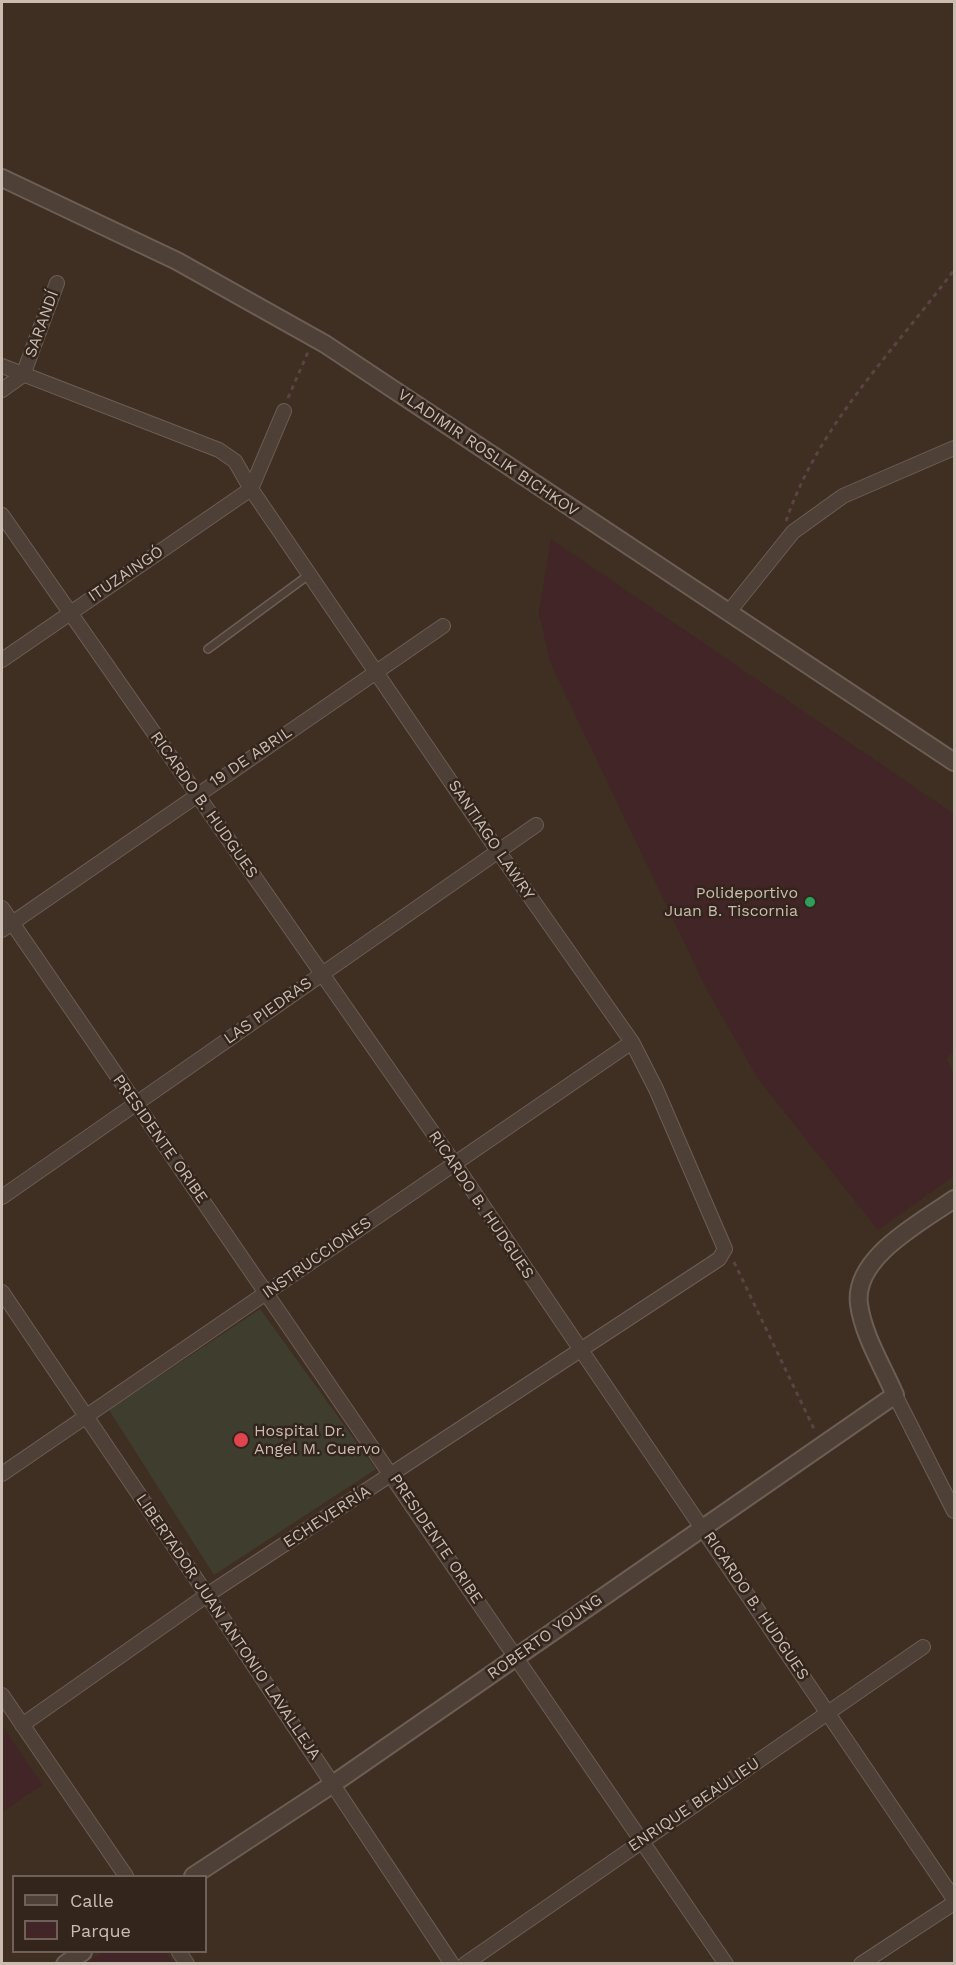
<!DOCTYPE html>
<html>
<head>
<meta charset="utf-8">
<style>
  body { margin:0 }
  #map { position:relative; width:956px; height:1965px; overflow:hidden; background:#3f2e22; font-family:"Work Sans",sans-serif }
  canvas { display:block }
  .frame { position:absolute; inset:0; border:3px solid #cabcb1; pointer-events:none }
  .legend { position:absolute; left:12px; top:1875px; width:195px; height:78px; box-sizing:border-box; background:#33251b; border:2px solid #6f6157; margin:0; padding:8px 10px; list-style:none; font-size:18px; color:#cabcb1 }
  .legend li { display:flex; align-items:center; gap:12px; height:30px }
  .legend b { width:30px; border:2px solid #6f6157 }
</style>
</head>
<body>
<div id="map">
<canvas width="956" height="1965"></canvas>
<div class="frame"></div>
<ul class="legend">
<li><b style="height:8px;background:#4e4036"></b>Calle</li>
<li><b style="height:16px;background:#422527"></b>Parque</li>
</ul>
</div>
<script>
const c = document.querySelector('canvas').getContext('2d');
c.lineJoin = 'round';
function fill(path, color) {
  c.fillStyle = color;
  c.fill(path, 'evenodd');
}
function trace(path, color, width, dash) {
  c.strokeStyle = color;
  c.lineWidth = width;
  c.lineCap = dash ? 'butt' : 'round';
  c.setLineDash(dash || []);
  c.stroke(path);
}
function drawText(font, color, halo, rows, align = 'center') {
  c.font = font + ' "Work Sans",sans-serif';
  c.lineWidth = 5;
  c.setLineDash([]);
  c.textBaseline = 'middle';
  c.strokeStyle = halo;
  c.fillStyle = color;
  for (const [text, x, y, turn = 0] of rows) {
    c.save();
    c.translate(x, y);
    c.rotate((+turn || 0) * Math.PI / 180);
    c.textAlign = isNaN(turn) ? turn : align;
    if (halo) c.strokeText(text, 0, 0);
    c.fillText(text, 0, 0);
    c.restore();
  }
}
const medical = new Path2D(`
  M 260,1309 L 376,1469 L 214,1575 L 109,1410 Z`);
const green = new Path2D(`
  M 551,539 L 954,814 L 954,1052 L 946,1058 L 954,1075 L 954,1176 L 878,1230 L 759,1080 L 707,990 L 550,662 L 539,612 Z
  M 2,1725 L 42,1785 L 2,1812 Z
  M 104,1952 L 165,1952 L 174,1963 L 86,1963 Z`);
const path = new Path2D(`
  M 288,398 L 308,352
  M 786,521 C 819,424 894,351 954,270
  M 734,1262 L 815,1431`);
const service = new Path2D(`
  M 208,649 L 310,574`);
const minor = new Path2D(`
  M 2,366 L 219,450 L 235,461 L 251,489 L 498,851 L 632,1042 L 656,1089 L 725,1249 L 719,1259 L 207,1595 L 22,1725
  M 2,390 L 23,375 L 57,283
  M 2,515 L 454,1163 L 954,1899
  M 728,613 L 793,532 L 843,496 L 954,448
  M 2,660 L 251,489 L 284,411
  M 2,908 L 726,1964
  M 2,930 L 443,626
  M 2,1197 L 536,825
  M 2,1292 L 207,1595 L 452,1964
  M 895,1395 L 954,1511
  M 2,1474 L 632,1042
  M 2,1695 L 126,1876
  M 179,1952 L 187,1964
  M 465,1964 L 923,1647
  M 861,1964 L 954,1903`);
const tertiary = new Path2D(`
  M 2,178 L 177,261 L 325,344 L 954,762
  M 193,1876 L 333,1784 L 895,1395 C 883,1367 863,1335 859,1304 C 853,1257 922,1222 954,1199
  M 65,1964 L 83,1952`);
const markers = [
  [810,902,6,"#2e9e5b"],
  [241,1440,8,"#e0444e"]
];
const streetNames = [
  ["SARANDÍ",42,324,-70],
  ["VLADIMIR ROSLIK BICHKOV",488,453,34],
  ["ITUZAINGÓ",126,574,-34],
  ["19 DE ABRIL",251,757,-34],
  ["RICARDO B. HUDGUES",204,805,55],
  ["SANTIAGO LAWRY",491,840,56],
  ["LAS PIEDRAS",268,1011,-35],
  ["PRESIDENTE ORIBE",160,1139,55],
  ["RICARDO B. HUDGUES",481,1205,56],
  ["INSTRUCCIONES",317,1258,-35],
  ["ECHEVERRÍA",327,1517,-33],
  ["PRESIDENTE ORIBE",436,1539,56],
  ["RICARDO B. HUDGUES",756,1606,56],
  ["LIBERTADOR JUAN ANTONIO LAVALLEJA",228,1627,56],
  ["ROBERTO YOUNG",545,1637,-35],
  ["ENRIQUE BEAULIEU",694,1805,-34]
];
const poiNames = [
  ["Polideportivo",798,893],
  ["Juan B. Tiscornia",798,911],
  ["Hospital Dr.",254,1431,"left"],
  ["Angel M. Cuervo",254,1449,"left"]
];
fill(medical, '#3f3e2e');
fill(green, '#422527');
trace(service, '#6c5e54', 10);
trace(minor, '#6c5e54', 16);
trace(tertiary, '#6c5e54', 20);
trace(path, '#5d4244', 3, [4.5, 4.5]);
trace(service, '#4e4036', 7);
trace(minor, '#4e4036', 14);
trace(tertiary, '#4e4036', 16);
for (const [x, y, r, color] of markers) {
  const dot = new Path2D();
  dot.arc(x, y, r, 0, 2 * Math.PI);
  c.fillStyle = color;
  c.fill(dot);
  trace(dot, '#33251b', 2);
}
drawText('16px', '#cabcb1', '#33251b', streetNames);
drawText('16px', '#cabcb1', '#33251b', poiNames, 'right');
</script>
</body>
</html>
